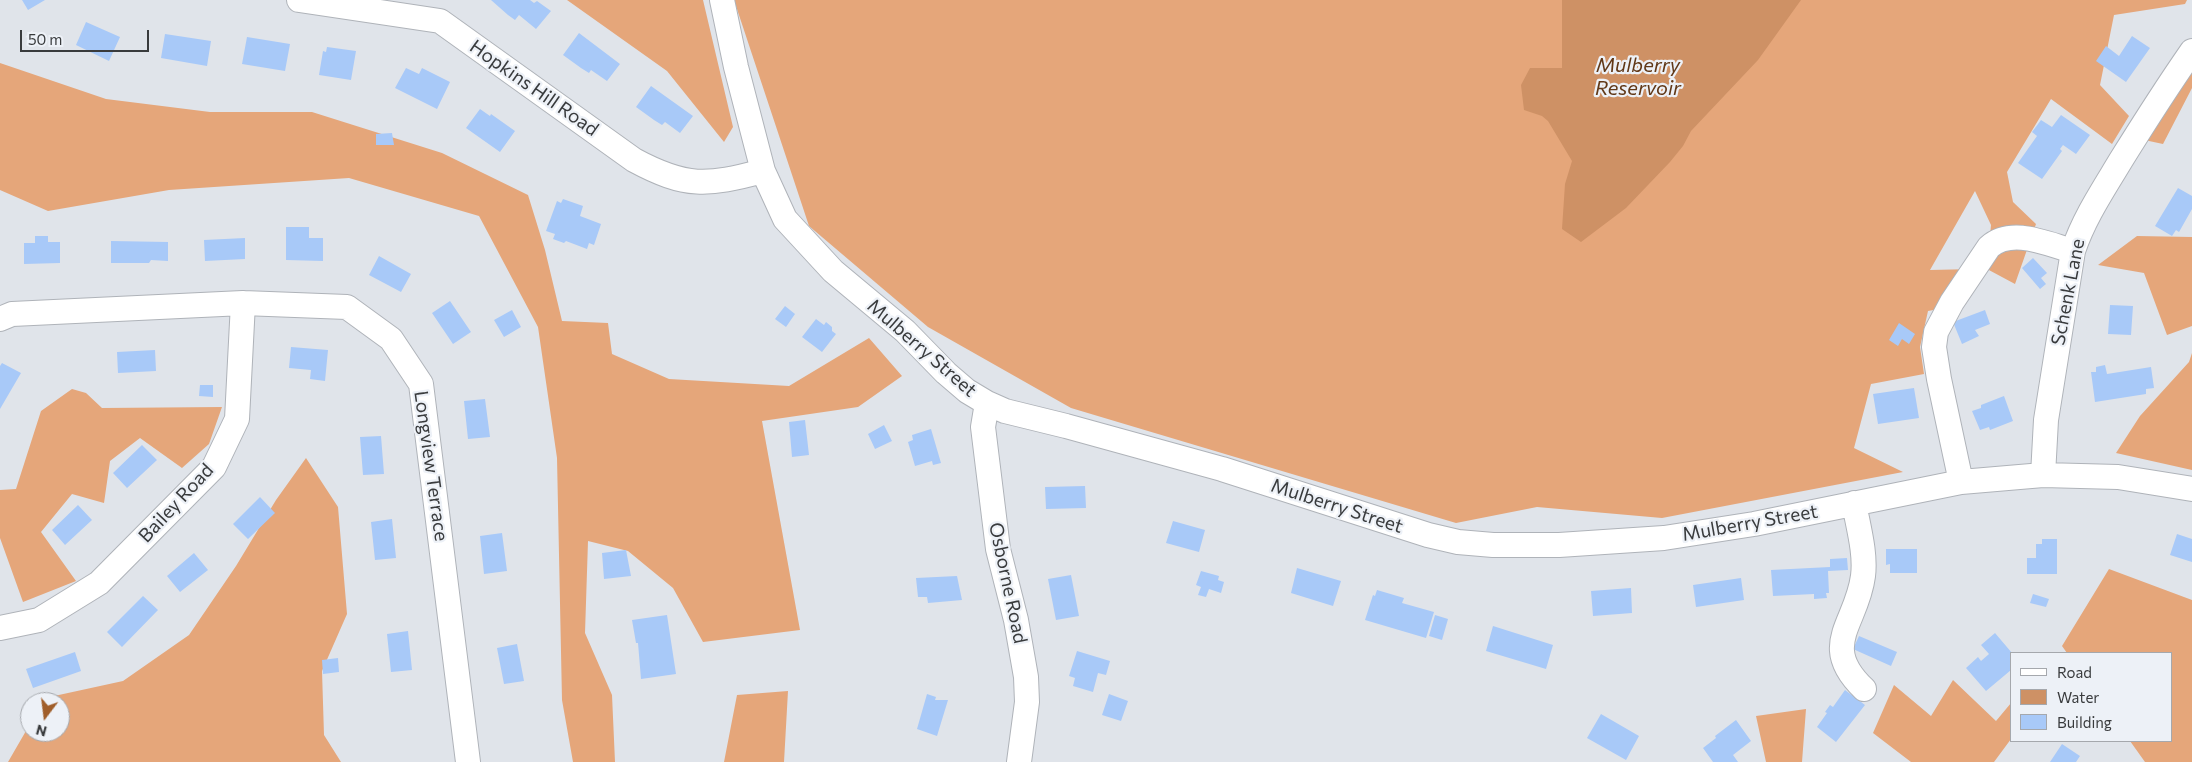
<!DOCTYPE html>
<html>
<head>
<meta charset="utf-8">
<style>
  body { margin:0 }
  #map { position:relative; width:2192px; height:762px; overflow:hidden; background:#e0e4ea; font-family:Commissioner,sans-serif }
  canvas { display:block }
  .legend { position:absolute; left:2010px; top:652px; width:162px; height:90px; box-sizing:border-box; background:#edf1f7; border:1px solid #a5a8ad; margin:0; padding:6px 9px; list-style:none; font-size:15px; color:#393b3d }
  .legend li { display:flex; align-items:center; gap:10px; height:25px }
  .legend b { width:25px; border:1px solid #a5a8ad }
  .north { position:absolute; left:20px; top:692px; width:50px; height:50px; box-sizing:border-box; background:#edf1f7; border:1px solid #a5a8ad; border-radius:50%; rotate:195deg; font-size:14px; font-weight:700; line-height:20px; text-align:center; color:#393b3d }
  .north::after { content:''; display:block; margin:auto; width:18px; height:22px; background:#a05e2a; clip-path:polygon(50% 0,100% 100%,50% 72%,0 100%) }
  .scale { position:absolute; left:20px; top:30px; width:129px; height:22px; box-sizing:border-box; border:2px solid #393b3d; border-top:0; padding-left:6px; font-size:15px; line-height:18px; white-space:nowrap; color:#393b3d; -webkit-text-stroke:4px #edf1f7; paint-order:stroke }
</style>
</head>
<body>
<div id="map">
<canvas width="2192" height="762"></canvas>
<ul class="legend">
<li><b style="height:6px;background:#fff"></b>Road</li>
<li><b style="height:14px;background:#ce9165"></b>Water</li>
<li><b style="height:14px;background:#a8c9f8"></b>Building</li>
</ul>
<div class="north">N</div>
<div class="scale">50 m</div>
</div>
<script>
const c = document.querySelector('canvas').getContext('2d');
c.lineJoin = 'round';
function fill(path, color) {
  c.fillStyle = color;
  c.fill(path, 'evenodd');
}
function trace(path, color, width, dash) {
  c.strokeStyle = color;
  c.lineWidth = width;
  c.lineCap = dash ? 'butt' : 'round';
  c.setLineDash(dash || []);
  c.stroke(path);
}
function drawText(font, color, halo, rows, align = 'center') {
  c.font = font + ' Commissioner,sans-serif';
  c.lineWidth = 4.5;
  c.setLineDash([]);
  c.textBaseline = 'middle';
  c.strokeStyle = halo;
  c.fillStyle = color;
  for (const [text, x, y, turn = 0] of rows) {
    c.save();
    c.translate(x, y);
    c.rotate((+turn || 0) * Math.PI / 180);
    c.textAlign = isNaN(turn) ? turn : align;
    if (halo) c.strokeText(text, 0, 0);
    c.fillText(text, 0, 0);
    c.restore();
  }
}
const forest = new Path2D(`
  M 567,0 L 703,0 L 733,127 L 724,142 L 667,71 Z
  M 734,0 L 2187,0 L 2185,4 L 2114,15 L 2100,85 L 2129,116 L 2112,144 L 2051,99 L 2007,172 L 2013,202 L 2036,224 L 2015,284 L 1987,269 L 1991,225 L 1975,191 L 1930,270 L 1975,269 L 1966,304 L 1928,311 L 1920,347 L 1924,374 L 1871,384 L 1854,448 L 1903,472 L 1662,518 L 1537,507 L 1456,523 L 1071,408 L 928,327 L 809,226 Z
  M 0,63 L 106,99 L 210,112 L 312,112 L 442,153 L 528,195 L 545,250 L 562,321 L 608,323 L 612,354 L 669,379 L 789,386 L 869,338 L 902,376 L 858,407 L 762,421 L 800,630 L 703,642 L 673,588 L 628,551 L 588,541 L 585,633 L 612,695 L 615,762 L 573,762 L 562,700 L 557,458 L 538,327 L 479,216 L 349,178 L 169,190 L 48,211 L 0,190 Z
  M 2192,68 L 2192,88 L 2163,144 L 2135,138 Z
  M 2137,236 L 2192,237 L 2192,326 L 2167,335 L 2144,273 L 2098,265 Z
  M 2192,353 L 2192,470 L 2116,453 L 2140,416 L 2189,362 Z
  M 72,389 L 86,393 L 102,408 L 222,407 L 209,444 L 182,468 L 140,438 L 110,461 L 104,503 L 72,494 L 41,532 L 76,581 L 23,602 L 0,538 L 0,490 L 16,489 L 41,411 Z
  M 306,458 L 338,507 L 347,614 L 322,671 L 324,735 L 341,762 L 8,762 L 30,724 L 30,732 L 60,732 L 60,702 L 43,702 L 45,698 L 123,681 L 189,635 L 236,566 L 276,500 Z
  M 2109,569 L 2192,600 L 2192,762 L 2145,762 L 2130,741 L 2171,741 L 2171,653 L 2067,653 L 2062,646 Z
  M 1953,680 L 1996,721 L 2011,703 L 2011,739 L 1994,762 L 1911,762 L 1873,733 L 1894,685 L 1931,716 Z
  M 788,691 L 784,762 L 724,762 L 737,695 Z
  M 1806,709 L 1802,762 L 1766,762 L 1756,716 Z`);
const water = new Path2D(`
  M 1562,0 L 1801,0 L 1758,60 L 1691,131 L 1683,146 L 1670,162 L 1626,208 L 1581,242 L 1562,229 L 1565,184 L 1572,161 L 1548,121 L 1542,116 L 1524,110 L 1521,85 L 1530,68 L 1562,68 Z`);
const building = new Path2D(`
  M 22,0 L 45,0 L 28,10 Z
  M 491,0 L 530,0 L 534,3 L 537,1 L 551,11 L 536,29 L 519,15 L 515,20 L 508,15 Z
  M 86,22 L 120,37 L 109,61 L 76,45 Z
  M 579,33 L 620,64 L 607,81 L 591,70 L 589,73 L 581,68 L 563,55 Z
  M 165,34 L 211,41 L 207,66 L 161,58 Z
  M 2132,36 L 2150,48 L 2126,82 L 2096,61 L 2106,46 L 2119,56 Z
  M 247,37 L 290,44 L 285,71 L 242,64 Z
  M 327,47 L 356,51 L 351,80 L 319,75 L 323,51 L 326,52 Z
  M 406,68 L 419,74 L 422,68 L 450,82 L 437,109 L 395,88 Z
  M 651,86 L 693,116 L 680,133 L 665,122 L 662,125 L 654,120 L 636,107 Z
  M 480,109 L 490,116 L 491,114 L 515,131 L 500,152 L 466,128 Z
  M 2061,115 L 2090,135 L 2076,154 L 2063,145 L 2060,149 L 2062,151 L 2042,179 L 2018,163 L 2037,136 L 2032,132 L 2041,120 L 2052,127 Z
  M 392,133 L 394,145 L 376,145 L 376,134 Z
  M 2178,188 L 2192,196 L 2192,209 L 2179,232 L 2176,230 L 2172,236 L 2155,226 Z
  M 563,199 L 583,206 L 580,216 L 601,224 L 594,245 L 589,243 L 587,249 L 566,241 L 564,243 L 553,239 L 555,234 L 546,231 L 557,201 L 561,203 Z
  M 286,227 L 309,227 L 309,238 L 323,238 L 323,261 L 286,260 Z
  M 35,236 L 48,236 L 48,242 L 60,242 L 60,263 L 24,264 L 24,243 L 35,243 Z
  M 245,238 L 245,259 L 205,261 L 204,240 Z
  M 111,241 L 168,242 L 168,261 L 151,260 L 149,263 L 111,263 Z
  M 379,256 L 411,274 L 401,292 L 369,275 Z
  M 2033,258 L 2047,273 L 2041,278 L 2046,284 L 2040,289 L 2022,268 Z
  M 450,301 L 471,332 L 453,344 L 432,313 Z
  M 2110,305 L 2133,306 L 2131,335 L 2108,334 Z
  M 785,306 L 795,314 L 786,327 L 775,319 Z
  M 512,310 L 521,327 L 504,337 L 494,320 Z
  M 1985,310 L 1990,324 L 1975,330 L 1979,336 L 1962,344 L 1953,322 Z
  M 816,319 L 824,325 L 826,322 L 832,327 L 832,331 L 836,334 L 822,352 L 802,337 Z
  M 1899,323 L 1915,334 L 1909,344 L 1902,339 L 1898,346 L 1889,340 Z
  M 291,347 L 328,350 L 325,381 L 310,379 L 311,370 L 289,368 Z
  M 155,350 L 156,371 L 118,373 L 117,352 Z
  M 2,363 L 21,373 L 0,409 L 0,366 Z
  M 2105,365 L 2107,374 L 2151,367 L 2154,388 L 2146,389 L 2146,394 L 2095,402 L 2091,372 L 2096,372 L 2096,367 Z
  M 200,385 L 213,385 L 213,397 L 199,396 Z
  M 1914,388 L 1919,418 L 1878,424 L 1873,394 Z
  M 2004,396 L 2013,421 L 1990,430 L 1989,427 L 1980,430 L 1972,411 L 1981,408 L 1981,405 Z
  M 485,399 L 490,437 L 468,439 L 464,401 Z
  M 805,420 L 809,455 L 792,457 L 789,422 Z
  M 884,425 L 892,441 L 875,449 L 868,434 Z
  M 931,429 L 941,463 L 933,465 L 932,461 L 915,466 L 908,442 L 913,440 L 912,435 Z
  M 381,436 L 384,474 L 363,475 L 360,437 Z
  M 142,445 L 157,460 L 127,488 L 113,473 Z
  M 1085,486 L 1086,508 L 1046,509 L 1045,487 Z
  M 260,497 L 275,513 L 248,539 L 233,524 Z
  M 78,505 L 92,520 L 65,545 L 52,530 Z
  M 392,519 L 396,558 L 375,560 L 371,522 Z
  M 1173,521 L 1205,530 L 1199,552 L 1166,543 Z
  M 502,533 L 507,571 L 484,574 L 480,536 Z
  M 2177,534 L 2192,539 L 2192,562 L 2170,555 Z
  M 2042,539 L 2057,539 L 2057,574 L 2027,574 L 2027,558 L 2036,558 L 2036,544 L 2042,544 Z
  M 1886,549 L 1917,549 L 1917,573 L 1890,573 L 1890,564 L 1886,565 Z
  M 626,550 L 631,576 L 604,579 L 602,553 Z
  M 194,553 L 208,570 L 180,592 L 167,576 Z
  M 1847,558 L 1848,570 L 1828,571 L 1829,593 L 1826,593 L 1827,598 L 1814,599 L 1814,594 L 1773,596 L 1771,570 L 1830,567 L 1830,559 Z
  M 1297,568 L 1341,581 L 1333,606 L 1291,593 Z
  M 1201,571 L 1219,576 L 1218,580 L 1224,582 L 1221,593 L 1209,589 L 1206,597 L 1198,595 L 1201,587 L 1196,585 Z
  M 1071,575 L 1079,616 L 1056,620 L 1048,579 Z
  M 957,576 L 962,600 L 928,603 L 927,597 L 918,597 L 916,578 Z
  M 1741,578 L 1744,600 L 1696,607 L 1693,585 Z
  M 1631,588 L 1632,613 L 1593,616 L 1591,591 Z
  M 1377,590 L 1404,598 L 1402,603 L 1434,612 L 1426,638 L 1365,620 L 1373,595 L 1375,596 Z
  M 2033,594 L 2049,599 L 2046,607 L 2030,603 Z
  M 143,596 L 158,610 L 122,647 L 107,632 Z
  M 667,615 L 676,674 L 641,679 L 638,643 L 636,643 L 632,620 Z
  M 1435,615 L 1448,619 L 1442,640 L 1429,636 Z
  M 1493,626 L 1553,645 L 1546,669 L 1486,651 Z
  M 408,631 L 412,670 L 391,672 L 387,634 Z
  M 1995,633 L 2012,653 L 2011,653 L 2011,670 L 1986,691 L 1966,668 L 1978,657 L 1981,661 L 1989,654 L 1981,645 Z
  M 1859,636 L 1897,652 L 1891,666 L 1853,649 Z
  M 517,644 L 524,681 L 504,684 L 497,648 Z
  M 1077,651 L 1110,661 L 1106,675 L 1098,673 L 1093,692 L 1073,686 L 1075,678 L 1069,676 Z
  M 75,652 L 81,671 L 33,688 L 26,669 Z
  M 338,658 L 339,672 L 323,674 L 322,660 Z
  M 1845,690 L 1865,705 L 1836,742 L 1817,727 L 1827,713 L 1825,712 L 1830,705 L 1833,707 Z
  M 927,694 L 936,697 L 935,700 L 948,700 L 937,736 L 917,729 Z
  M 1109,694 L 1128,701 L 1121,721 L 1102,715 Z
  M 1601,714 L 1639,736 L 1626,760 L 1587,738 Z
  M 1736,720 L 1751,741 L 1733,755 L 1738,762 L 1713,762 L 1703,748 L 1716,738 L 1715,736 Z
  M 2062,744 L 2080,756 L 2076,762 L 2050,762 Z`);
const minor = new Path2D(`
  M 299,0 L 440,21 L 634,160 C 686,188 707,186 763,171
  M 722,0 L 736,67 L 763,171 L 785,219 L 833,271 L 905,331 L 946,373 L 967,391 L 987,403 L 1005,411 L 1066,426 L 1222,469 L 1428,535 L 1458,542 L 1493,545 L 1559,545 L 1664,538 L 1754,524 L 1961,482 L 2043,475 L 2118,477 L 2192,489
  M 0,319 L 12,314 L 243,303 L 347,307 L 391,339 L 421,384 L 468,762
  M 987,403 L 983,427 L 998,549 L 1016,620 L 1026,677 L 1027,702 L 1019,762
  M 2043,475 L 2046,420 L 2073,251 C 2084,218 2103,190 2121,160 C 2144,123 2167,87 2192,51
  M 1961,482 L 1939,379 L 1934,347 L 1936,332 L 1952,302 L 1989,247 C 2012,227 2047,244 2073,251
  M 1854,503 C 1858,526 1866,553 1863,576 C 1857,624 1818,645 1864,689
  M 0,628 L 39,620 L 99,583 L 214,467 L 237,419 L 243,303`);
const streetNames = [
  ["Hopkins Hill Road",534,88,35],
  ["Schenk Lane",2068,292,-79],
  ["Mulberry Street",922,348,41],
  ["Longview Terrace",431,466,82],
  ["Bailey Road",176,503,-47],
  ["Mulberry Street",1337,506,18],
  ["Mulberry Street",1750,523,-10],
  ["Osborne Road",1008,583,78]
];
const waterNames = [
  ["Mulberry",1638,65],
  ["Reservoir",1638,88]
];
fill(forest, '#e5a67a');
fill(water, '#ce9165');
fill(building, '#a8c9f8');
trace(minor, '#afb3b9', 26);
trace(minor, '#fff', 24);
drawText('19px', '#393b3d', '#edf1f7', streetNames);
drawText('italic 20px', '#613817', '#edf1f7', waterNames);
</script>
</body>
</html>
